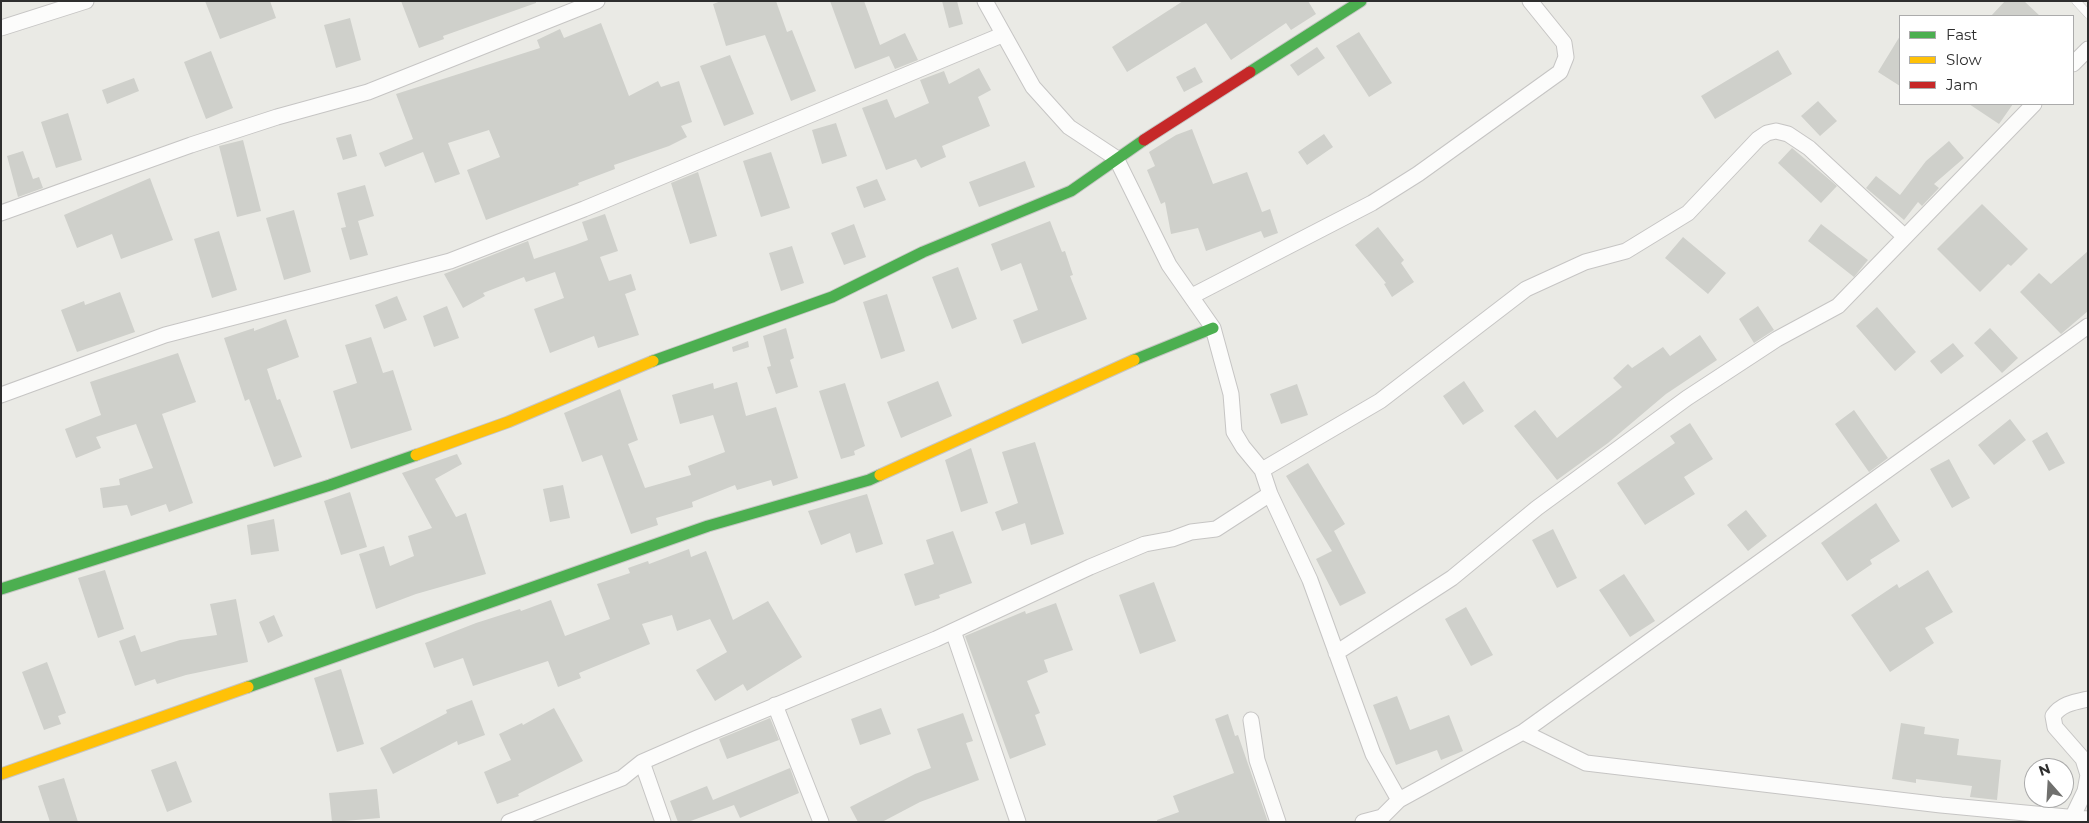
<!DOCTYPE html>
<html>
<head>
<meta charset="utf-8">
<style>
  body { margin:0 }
  #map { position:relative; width:2089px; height:823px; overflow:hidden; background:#eaeae5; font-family:Montserrat,sans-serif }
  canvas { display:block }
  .frame { position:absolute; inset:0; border:2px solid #2e2e2e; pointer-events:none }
  .legend { position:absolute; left:1899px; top:15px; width:175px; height:90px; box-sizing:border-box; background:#fff; border:1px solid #ababab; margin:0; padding:6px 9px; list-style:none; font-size:15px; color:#2e2e2e }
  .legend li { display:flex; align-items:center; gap:10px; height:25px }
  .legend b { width:25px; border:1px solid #ababab }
  .north { position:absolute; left:2024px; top:758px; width:50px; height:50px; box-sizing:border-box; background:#fff; border:1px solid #ababab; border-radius:50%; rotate:341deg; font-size:14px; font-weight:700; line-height:20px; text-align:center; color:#2e2e2e }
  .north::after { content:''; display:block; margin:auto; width:18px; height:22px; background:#70706e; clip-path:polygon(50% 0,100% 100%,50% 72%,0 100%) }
</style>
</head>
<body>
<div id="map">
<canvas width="2089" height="823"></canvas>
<div class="frame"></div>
<ul class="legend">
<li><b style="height:6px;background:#4caf50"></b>Fast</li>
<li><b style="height:6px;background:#ffc107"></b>Slow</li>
<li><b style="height:6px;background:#c62828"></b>Jam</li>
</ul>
<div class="north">N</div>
</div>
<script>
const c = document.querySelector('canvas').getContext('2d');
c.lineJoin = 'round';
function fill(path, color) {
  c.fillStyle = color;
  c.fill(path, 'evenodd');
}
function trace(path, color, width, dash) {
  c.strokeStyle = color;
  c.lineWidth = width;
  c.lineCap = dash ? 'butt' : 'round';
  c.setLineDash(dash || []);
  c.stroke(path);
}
const building = new Path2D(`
  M 205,1 L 270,1 L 276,18 L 220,39 Z
  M 401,1 L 536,1 L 536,3 L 443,36 L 444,39 L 419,48 Z
  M 721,1 L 776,1 L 787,32 L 792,30 L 816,91 L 791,101 L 765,35 L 726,46 L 713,4 Z
  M 830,1 L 864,1 L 880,45 L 905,33 L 918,60 L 895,69 L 889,56 L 855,69 Z
  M 942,1 L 957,1 L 963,24 L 949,28 Z
  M 1183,1 L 1308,1 L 1316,14 L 1291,30 L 1286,23 L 1231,60 L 1206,23 L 1127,72 L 1112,47 Z
  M 2005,1 L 2024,1 L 2040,16 L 1991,16 Z
  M 350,18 L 361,60 L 336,68 L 324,25 Z
  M 601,23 L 629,96 L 658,81 L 661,87 L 679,81 L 692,122 L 681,126 L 687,137 L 669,146 L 614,165 L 615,169 L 578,183 L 579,185 L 486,220 L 467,170 L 500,157 L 489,130 L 448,143 L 460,174 L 435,183 L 423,152 L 385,167 L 379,153 L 413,139 L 396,94 L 540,48 L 537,40 L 560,29 L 564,38 Z
  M 1359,32 L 1392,83 L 1369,97 L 1336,46 Z
  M 1900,36 L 1900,86 L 1878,72 Z
  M 1317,47 L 1325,58 L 1298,76 L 1290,65 Z
  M 1778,50 L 1792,74 L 1715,119 L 1701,96 Z
  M 211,51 L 233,108 L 206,119 L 184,62 Z
  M 730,55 L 754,114 L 724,126 L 700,66 Z
  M 1195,67 L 1203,82 L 1184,92 L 1176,77 Z
  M 979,68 L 991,90 L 978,97 L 990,126 L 942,146 L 946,157 L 921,168 L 916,159 L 886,170 L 862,108 L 887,99 L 895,118 L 929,103 L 920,80 L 944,71 L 949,84 Z
  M 134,78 L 139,91 L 107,104 L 102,90 Z
  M 1818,101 L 1837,121 L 1820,136 L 1801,116 Z
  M 1969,104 L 2013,104 L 1999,124 Z
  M 68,113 L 82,160 L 56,168 L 41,122 Z
  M 836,123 L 847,156 L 822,164 L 812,130 Z
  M 1192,129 L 1213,184 L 1247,172 L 1262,212 L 1270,209 L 1278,233 L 1264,238 L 1261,231 L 1206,251 L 1198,228 L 1171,234 L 1165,202 L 1161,204 L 1147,170 L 1155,166 L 1149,152 L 1176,135 Z
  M 351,134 L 357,156 L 343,160 L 336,138 Z
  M 1324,134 L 1333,147 L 1307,165 L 1298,152 Z
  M 243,140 L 261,211 L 237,217 L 219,146 Z
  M 1949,141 L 1964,158 L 1934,184 L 1939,188 L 1922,206 L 1918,202 L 1904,220 L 1866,188 L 1876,176 L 1900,195 L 1926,161 Z
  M 1792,148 L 1837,186 L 1821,203 L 1778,163 Z
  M 23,151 L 33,179 L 39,177 L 43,188 L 18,197 L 7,156 Z
  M 771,152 L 790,208 L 761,217 L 743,161 Z
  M 1025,161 L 1035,187 L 979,207 L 969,182 Z
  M 698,172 L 717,236 L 690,244 L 671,183 Z
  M 150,178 L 173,240 L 121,259 L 112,234 L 77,248 L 64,215 Z
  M 877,179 L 886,200 L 864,208 L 856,187 Z
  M 365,185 L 374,216 L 358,221 L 368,255 L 350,260 L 341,228 L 346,227 L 337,193 Z
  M 1982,204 L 2028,249 L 2011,266 L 2008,264 L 1980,292 L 1937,249 Z
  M 294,210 L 311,272 L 284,280 L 266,218 Z
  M 605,214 L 618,251 L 600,257 L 609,281 L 631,274 L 636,290 L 625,294 L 639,335 L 598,348 L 594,336 L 550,353 L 534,309 L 564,298 L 555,272 L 526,282 L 524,277 L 483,293 L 485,296 L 463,308 L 444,274 L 528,241 L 534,259 L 575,245 L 588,240 L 582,222 Z
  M 1050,221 L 1062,252 L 1065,251 L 1073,275 L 1070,276 L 1087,319 L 1022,344 L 1013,320 L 1038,310 L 1021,263 L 1001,271 L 991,244 Z
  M 854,224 L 866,257 L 844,265 L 831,233 Z
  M 1821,224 L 1868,260 L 1854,277 L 1808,241 Z
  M 1378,227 L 1404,260 L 1401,263 L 1414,282 L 1392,297 L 1384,284 L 1386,283 L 1355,245 Z
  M 219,231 L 237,290 L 212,298 L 194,239 Z
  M 1683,237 L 1726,273 L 1708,294 L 1665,258 Z
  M 792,246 L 804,283 L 781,291 L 769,253 Z
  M 2088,251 L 2088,311 L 2061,334 L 2020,292 L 2039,273 L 2051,284 Z
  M 958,267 L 977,319 L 952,329 L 932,277 Z
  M 120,292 L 135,332 L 77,352 L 61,310 L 84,301 L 85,305 Z
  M 887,294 L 905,351 L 881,359 L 863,302 Z
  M 397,296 L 407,320 L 384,329 L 375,305 Z
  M 447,306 L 459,338 L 434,347 L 423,316 Z
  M 1758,306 L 1774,330 L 1754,343 L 1739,319 Z
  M 1877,307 L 1916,352 L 1895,371 L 1856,326 Z
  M 286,319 L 299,357 L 267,369 L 277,400 L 280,399 L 302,457 L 274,467 L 249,399 L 245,401 L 224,338 L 254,328 L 254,331 Z
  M 786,328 L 794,358 L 790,360 L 798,387 L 776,394 L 767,367 L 771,366 L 763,336 Z
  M 1990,328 L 2018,358 L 2002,373 L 1974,343 Z
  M 1700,335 L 1717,360 L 1666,394 L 1608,443 L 1557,480 L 1514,426 L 1535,410 L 1557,438 L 1622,387 L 1613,378 L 1628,364 L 1632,368 L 1663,347 L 1670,356 Z
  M 371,337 L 383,373 L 393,370 L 412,430 L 351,449 L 333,391 L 357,383 L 345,345 Z
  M 748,341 L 749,347 L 733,352 L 732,347 Z
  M 1953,343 L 1964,356 L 1941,374 L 1930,361 Z
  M 178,353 L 196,402 L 162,414 L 193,503 L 169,512 L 166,504 L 131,516 L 127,505 L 103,508 L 100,488 L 120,485 L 119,479 L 153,468 L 136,424 L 96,437 L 101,448 L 76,458 L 65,429 L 101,415 L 90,382 Z
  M 938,381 L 952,416 L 901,438 L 887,402 Z
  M 1464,381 L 1484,411 L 1463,425 L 1443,396 Z
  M 737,382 L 746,416 L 776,407 L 798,478 L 773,486 L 771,480 L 737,490 L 735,485 L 692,502 L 693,507 L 656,518 L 658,525 L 631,534 L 602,455 L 582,462 L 564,413 L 620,389 L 638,440 L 628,444 L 645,488 L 691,475 L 688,466 L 725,452 L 713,415 L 680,424 L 672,395 L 713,383 L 714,389 Z
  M 845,383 L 865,446 L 854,451 L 855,455 L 841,459 L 819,391 Z
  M 1297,384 L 1308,415 L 1281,424 L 1270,394 Z
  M 1854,410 L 1888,458 L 1869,472 L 1835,424 Z
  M 2010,419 L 2026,440 L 1994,465 L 1978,445 Z
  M 1690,423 L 1713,459 L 1684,477 L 1695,494 L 1645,525 L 1617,483 L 1675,443 L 1670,436 Z
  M 2047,432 L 2065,463 L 2049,471 L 2032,441 Z
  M 1035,442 L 1064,534 L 1031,545 L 1025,523 L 1002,531 L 995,512 L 1018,503 L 1002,452 Z
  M 971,448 L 988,503 L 961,512 L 945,460 Z
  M 457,454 L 462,464 L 435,479 L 456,517 L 466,513 L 486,574 L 416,594 L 376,609 L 359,554 L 384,546 L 390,566 L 414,556 L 408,536 L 432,528 L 402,473 Z
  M 1949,459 L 1970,498 L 1952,508 L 1930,469 Z
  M 1308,463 L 1345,524 L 1334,531 L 1366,593 L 1340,606 L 1316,559 L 1332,551 L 1286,476 Z
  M 563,485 L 570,518 L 550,522 L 543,489 Z
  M 350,492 L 367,547 L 341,555 L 324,501 Z
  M 867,494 L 883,544 L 856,553 L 850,533 L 821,545 L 808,511 Z
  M 1876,503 L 1900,541 L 1870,560 L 1872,564 L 1847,581 L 1821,543 Z
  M 1746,510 L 1767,536 L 1748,551 L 1727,525 Z
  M 274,519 L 279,551 L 251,555 L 247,525 Z
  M 1553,529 L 1577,578 L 1557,588 L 1532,540 Z
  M 953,531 L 972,583 L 939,595 L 940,598 L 915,606 L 904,574 L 934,564 L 926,540 Z
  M 689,549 L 691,557 L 706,551 L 733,620 L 768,601 L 802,657 L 747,691 L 743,684 L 715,701 L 696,670 L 727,652 L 710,619 L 677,631 L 672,615 L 642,624 L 650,644 L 579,673 L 581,678 L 558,687 L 548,661 L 473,686 L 463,658 L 434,668 L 425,643 L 476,623 L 520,609 L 521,611 L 551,600 L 565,636 L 610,619 L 597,584 L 630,573 L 628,568 L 648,561 L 649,564 Z
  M 105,570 L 124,629 L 98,638 L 78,578 Z
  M 1928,570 L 1953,612 L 1925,628 L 1934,643 L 1890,672 L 1851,615 L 1897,584 L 1899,588 Z
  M 1624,574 L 1655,621 L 1630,637 L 1599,590 Z
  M 1154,582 L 1176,641 L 1140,654 L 1119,595 Z
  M 236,599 L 248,662 L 186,675 L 157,684 L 155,679 L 135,686 L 119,641 L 135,635 L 141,652 L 180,640 L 217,635 L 210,604 Z
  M 1056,603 L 1073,650 L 1044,660 L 1048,672 L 1027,681 L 1040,713 L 1035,715 L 1046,745 L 1010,759 L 965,636 L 1025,611 L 1026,614 Z
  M 1466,607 L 1493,655 L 1471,666 L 1445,619 Z
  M 274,615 L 283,636 L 268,643 L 259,622 Z
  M 47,662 L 66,713 L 58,716 L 61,724 L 44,730 L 22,672 Z
  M 341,669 L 364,744 L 337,752 L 314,678 Z
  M 1397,696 L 1410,730 L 1449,715 L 1463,751 L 1441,760 L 1437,750 L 1396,765 L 1373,705 Z
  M 472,700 L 485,735 L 458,745 L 457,741 L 393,774 L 380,748 L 447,713 L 446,710 Z
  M 554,708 L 583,761 L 518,794 L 519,796 L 497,804 L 484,772 L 511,760 L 499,734 L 522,723 L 523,725 Z
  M 881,708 L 891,734 L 860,745 L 851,719 Z
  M 963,713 L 973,741 L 966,743 L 979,780 L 920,802 L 882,822 L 858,822 L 850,807 L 915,774 L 931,768 L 917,729 Z
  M 1228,714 L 1235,736 L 1238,735 L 1268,822 L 1157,822 L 1157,820 L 1179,812 L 1173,796 L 1234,773 L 1215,719 Z
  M 770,718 L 779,740 L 727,759 L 719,739 Z
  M 1901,723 L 1925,727 L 1924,734 L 1959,739 L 1957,755 L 2001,760 L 1997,800 L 1970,797 L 1972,786 L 1916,779 L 1916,783 L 1892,779 Z
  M 176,761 L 192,802 L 167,812 L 151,770 Z
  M 790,768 L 799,793 L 740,818 L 734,805 L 688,822 L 678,822 L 670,801 L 707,786 L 713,800 Z
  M 64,778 L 78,822 L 50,822 L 38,786 Z
  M 377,789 L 380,818 L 332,822 L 329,793 Z`);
const lane = new Path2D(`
  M 2076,1 L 2088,14`);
const street = new Path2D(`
  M 985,1 L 1033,87 L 1069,127 L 1116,158 L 1169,265 L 1213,328 L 1231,394 L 1234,432 L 1243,447 L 1262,470 L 1270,494 L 1310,580 L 1373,754 L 1399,800
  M 1,28 L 86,1
  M 2073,64 L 2088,49
  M 1,213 L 191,145 L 277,117 L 368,92 L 597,1
  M 1192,296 L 1372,203 L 1418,174 L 1560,72 L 1566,57 L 1564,43 L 1530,1
  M 1,395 L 165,335 L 450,261 L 584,209 L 1002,35
  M 1262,470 L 1380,401 L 1526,289 L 1585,262 L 1626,251 L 1688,213 L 1758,139 L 1767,133 L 1776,131 L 1788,134 L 1809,148 L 1904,236
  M 953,631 L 1018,822
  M 1336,653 L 1452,578 L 1537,508 L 1687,398 L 1777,339 L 1838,306 L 2034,104
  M 2088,699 C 2074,702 2061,704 2053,716 L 2055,727 L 2083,759 L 2088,775
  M 775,705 L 821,822
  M 1251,720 L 1257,760 L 1278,822
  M 1523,732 L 1586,763 L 1941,805 L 2088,819
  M 642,762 L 663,822
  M 2072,818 L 2085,791 L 2088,775
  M 509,822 L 622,778 L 642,762 L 697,738 L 936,639 L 1090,567 L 1145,544 L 1172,539 L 1191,532 L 1216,529 L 1270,494
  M 1363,822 L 1382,817 L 1399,800 L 1523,732 L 2088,326`);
const fast = new Path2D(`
  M 1250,72 L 1361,1
  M 1134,360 L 1213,328
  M 653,361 L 832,297 L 923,252 L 1071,191 L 1144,140
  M 1,589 L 330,485 L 416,455
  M 248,687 L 708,526 L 869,480 L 880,475`);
const slow = new Path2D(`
  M 416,455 L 508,422 L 653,361
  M 880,475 L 1134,360
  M 1,774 L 248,687`);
const jam = new Path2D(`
  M 1144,140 L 1250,72`);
fill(building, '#cfd0cb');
trace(lane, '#c6c5c4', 9);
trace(street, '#c6c5c4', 17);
trace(fast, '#c6c5c4', 13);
trace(slow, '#c6c5c4', 13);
trace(jam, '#c6c5c4', 13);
trace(lane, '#fcfcfb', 8);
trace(street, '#fcfcfb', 15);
trace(fast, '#4caf50', 11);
trace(slow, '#ffc107', 11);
trace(jam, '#c62828', 11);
</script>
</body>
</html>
